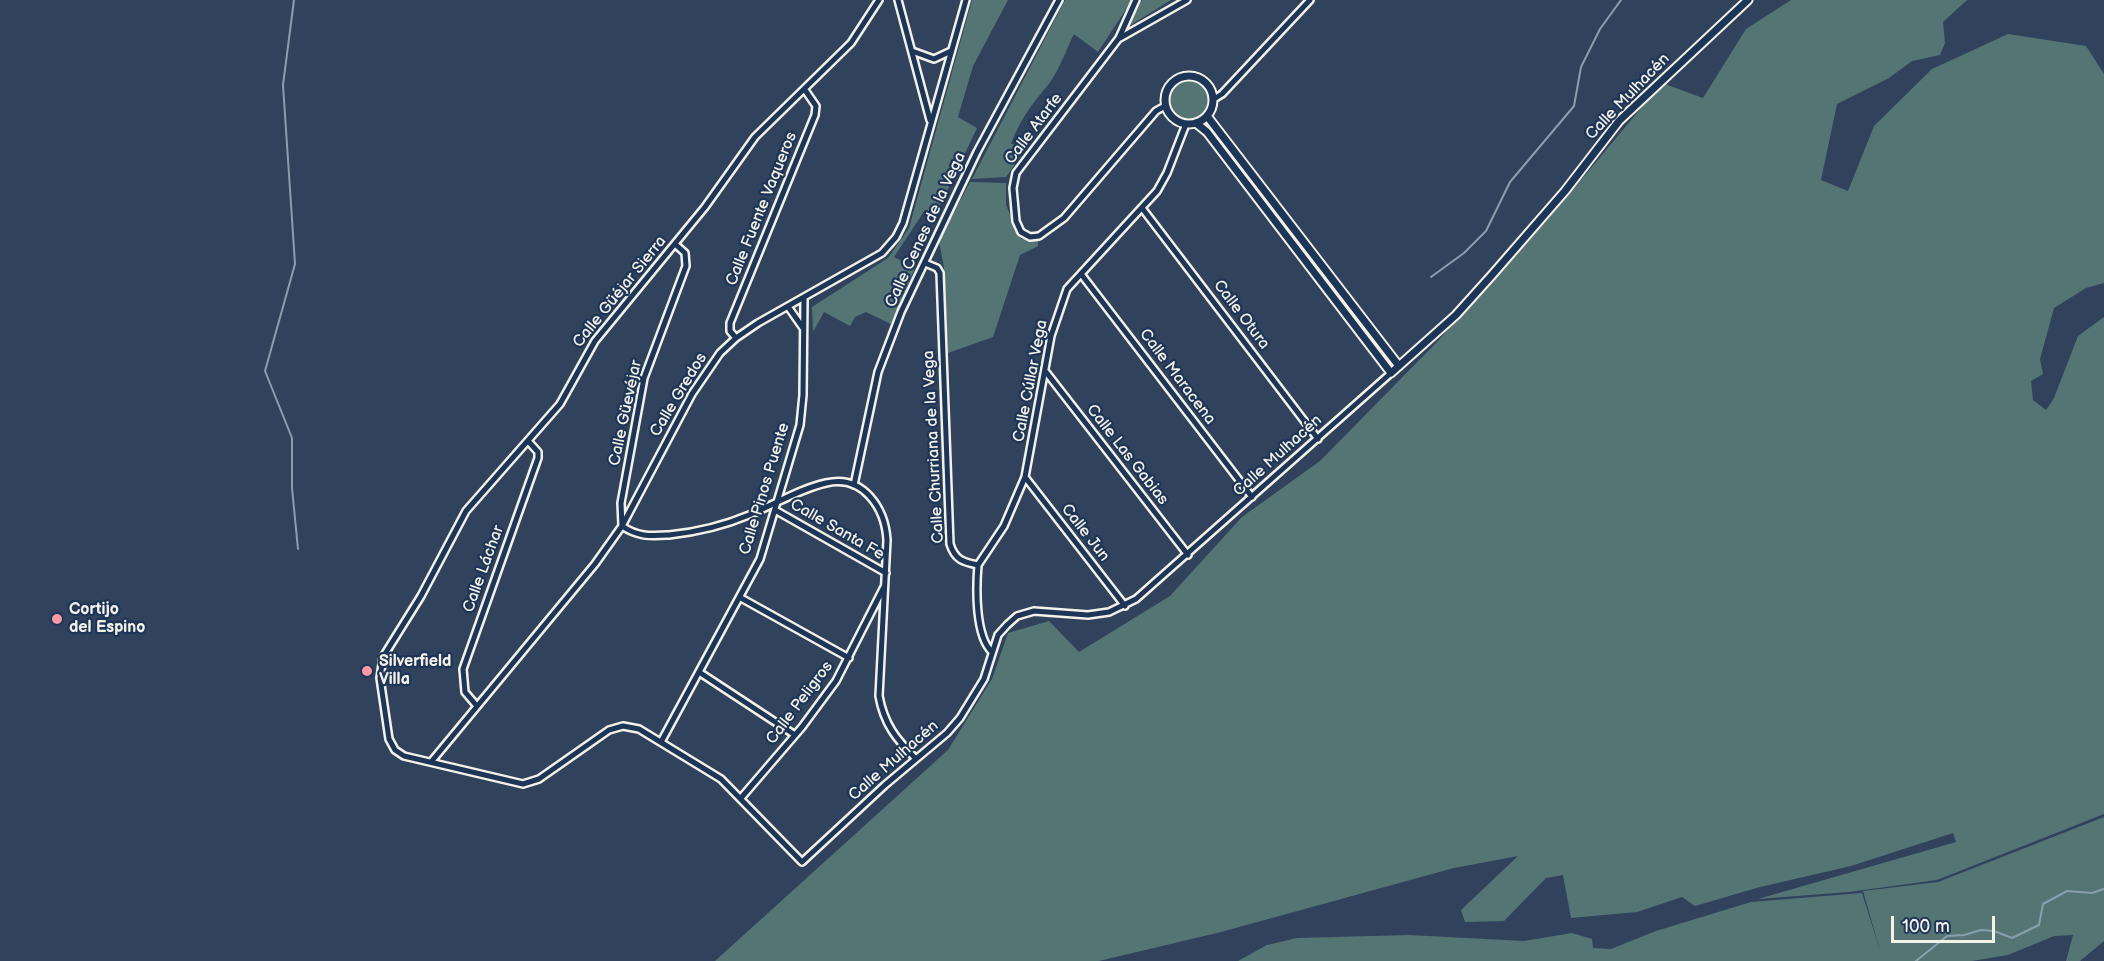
<!DOCTYPE html>
<html>
<head>
<meta charset="utf-8">
<style>
  body { margin:0 }
  #map { position:relative; width:2104px; height:961px; overflow:hidden; background:#31425d; font-family:"Balsamiq Sans",sans-serif }
  canvas { display:block }
  .scale { position:absolute; left:1891px; top:916px; width:104px; height:27px; box-sizing:border-box; border:3px solid #f4f1e8; border-top:0; padding-left:8px; font-size:18px; line-height:21px; white-space:nowrap; color:#f4f1e8; -webkit-text-stroke:4px #1d3557; paint-order:stroke }
</style>
</head>
<body>
<div id="map">
<canvas width="2104" height="961"></canvas>
<div class="scale">100 m</div>
</div>
<script>
const c = document.querySelector('canvas').getContext('2d');
c.lineJoin = 'round';
function fill(path, color) {
  c.fillStyle = color;
  c.fill(path, 'evenodd');
}
function trace(path, color, width, dash) {
  c.strokeStyle = color;
  c.lineWidth = width;
  c.lineCap = dash ? 'butt' : 'round';
  c.setLineDash(dash || []);
  c.stroke(path);
}
function drawText(font, color, halo, rows, align = 'center') {
  c.font = font + ' "Balsamiq Sans",sans-serif';
  c.lineWidth = 4.5;
  c.setLineDash([]);
  c.textBaseline = 'middle';
  c.strokeStyle = halo;
  c.fillStyle = color;
  for (const [text, x, y, turn = 0] of rows) {
    c.save();
    c.translate(x, y);
    c.rotate((+turn || 0) * Math.PI / 180);
    c.textAlign = isNaN(turn) ? turn : align;
    if (halo) c.strokeText(text, 0, 0);
    c.fillText(text, 0, 0);
    c.restore();
  }
}
const green = new Path2D(`
  M 972,0 L 1008,0 L 973,66 L 958,117 L 977,128 L 935,216 L 925,210 L 894,257 L 915,268 L 891,324 L 866,312 L 855,317 L 850,326 L 824,312 L 813,332 L 812,307 L 888,258 L 909,228 Z
  M 1065,0 L 1132,0 L 1098,52 L 1074,34 C 1066,50 1059,71 1048,85 C 1032,104 1019,121 1011,144 L 1029,144 L 1006,177 L 972,179 Z
  M 1142,0 L 1171,0 L 1129,26 Z
  M 1791,0 L 1967,0 L 1943,22 L 1945,43 L 1940,55 L 1912,61 L 1889,78 L 1837,104 L 1821,180 L 1848,191 L 1874,126 L 1932,69 L 2008,34 L 2086,46 L 2104,74 L 2104,283 L 2086,288 L 2054,308 L 2040,359 L 2043,374 L 2031,381 L 2033,400 L 2046,410 L 2054,398 L 2078,336 L 2104,317 L 2104,814 L 1937,880 L 1849,892 L 1758,899 L 1956,842 L 1953,833 L 1851,866 L 1760,887 L 1695,906 L 1682,897 L 1637,912 L 1571,918 L 1563,875 L 1546,878 L 1504,921 L 1465,922 L 1461,910 L 1518,856 L 1454,868 L 1221,932 L 1099,961 L 715,961 L 948,750 L 992,679 L 1008,633 L 1049,621 L 1079,652 L 1170,596 L 1242,517 L 1320,461 L 1436,343 L 1586,174 L 1662,83 L 1703,98 L 1746,29 Z
  M1169 100a20 20 0 1 1 40 0a20 20 0 1 1-40 0Z
  M 970,182 L 1006,183 L 1006,205 L 1021,239 L 1038,240 L 1038,246 L 1020,255 L 993,337 L 948,353 L 944,268 L 939,241 Z
  M 2104,817 L 2104,941 L 2080,961 L 2066,961 L 2073,935 L 2054,936 L 2008,955 L 1972,961 L 1238,961 L 1267,945 L 1297,938 L 1409,935 L 1524,941 L 1572,933 L 1592,939 L 1593,948 L 1611,949 L 1656,931 L 1751,902 L 1862,893 L 1881,954 L 1863,891 L 1938,882 Z`);
const stream = new Path2D(`
  M 294,0 L 283,85 L 295,264 L 265,371 L 292,438 L 292,488 L 298,549
  M 1431,277 L 1464,253 L 1486,231 L 1510,182 L 1574,106 L 1581,67 L 1600,29 L 1621,0
  M 1916,961 L 1947,936 L 1964,935 L 1981,930 L 1994,931 L 2012,938 L 2039,925 L 2043,904 L 2067,891 L 2092,893 L 2104,889`);
const minor = new Path2D(`
  M 879,0 L 851,43 L 755,137 L 705,207 L 595,341 L 560,404 L 466,511 L 421,596 L 383,657 L 380,678 L 389,739 L 395,750 L 404,756 L 523,784 L 539,779 L 609,730 L 623,726 L 639,729 L 721,779 L 802,862 L 885,785 L 947,733 L 960,718 L 984,679 L 998,635 L 1007,625 L 1017,616 L 1034,611 L 1088,615 L 1109,612 L 1136,599 L 1391,373
  M 898,0 L 930,120
  M 1136,0 L 1119,38 L 1016,173 L 1013,188 L 1016,221 L 1021,232 L 1030,237 L 1039,236 L 1064,218 L 1156,111 L 1165,106
  M 1120,38 L 1187,0
  M 912,51 L 934,59 L 951,51
  M 1214,99 L 1222,94 L 1310,0
  M 1142,208 L 1318,439
  M 675,244 L 685,253 L 686,266 L 644,378 L 621,503 L 622,526 C 638,537 650,536 669,535 C 698,532 723,526 749,515 C 774,505 799,489 826,483 C 863,474 885,508 887,540 L 879,696 C 884,724 896,739 916,759
  M 925,263 L 937,268 L 940,273 L 950,544 C 955,560 963,562 978,565
  M 1081,274 L 1252,497
  M 789,308 L 803,328
  M 736,338 L 730,331 L 730,323 L 815,115 L 816,106 L 805,90
  M 1046,372 L 1188,555
  M 1025,477 L 1125,606
  M 854,485 L 878,372 L 901,312 L 977,152 L 1059,0
  M 775,510 L 886,573
  M 978,565 L 1004,526 L 1025,477 L 1051,336 L 1067,289 L 1157,191 L 1167,173 L 1186,124
  M 978,565 C 976,588 975,636 992,652
  M 741,598 L 849,658
  M 699,672 L 795,735
  M 476,705 L 465,692 L 463,669 L 538,458 L 538,452 L 529,442
  M 661,742 L 760,559 L 800,425 L 803,395 L 804,299
  M 431,762 L 595,564 L 622,526 L 692,394 L 720,353 L 736,338 L 758,323 L 882,253 L 896,237 L 903,223 L 966,0
  M 741,798 L 802,727 L 836,681 L 884,587`);
const tertiary = new Path2D(`
  M1165 100a24 24 0 1 1 48 0a24 24 0 1 1-48 0Z
  M 1207,116 L 1399,366
  M 1196,123 L 1207,132 L 1391,373 L 1456,315 L 1492,275 L 1565,191 L 1619,121 L 1748,0`);
const markers = [
  [57,619,6,"#ff9aa2"],
  [367,671,6,"#ff9aa2"]
];
const streetNames = [
  ["Calle Mulhacén",1628,97,-46],
  ["Calle Atarfe",1034,129,-53],
  ["Calle Fuente Vaqueros",762,209,-68],
  ["Calle Cenes de la Vega",926,230,-65],
  ["Calle Güéjar Sierra",620,292,-51],
  ["Calle Otura",1241,315,53],
  ["Calle Maracena",1177,377,53],
  ["Calle Cúllar Vega",1031,381,-79],
  ["Calle Gredos",679,395,-59],
  ["Calle Güevéjar",626,413,-78],
  ["Calle Churriana de la Vega",934,447,-93],
  ["Calle Las Gabias",1127,455,52],
  ["Calle Mulhacén",1278,456,-42],
  ["Calle Pinos Puente",765,489,-73],
  ["Calle Santa Fe",837,530,30],
  ["Calle Jun",1085,533,52],
  ["Calle Láchar",484,569,-70],
  ["Calle Peligros",800,703,-53],
  ["Calle Mulhacén",894,761,-41]
];
const poiNames = [
  ["Cortijo",69,610],
  ["del Espino",69,628],
  ["Silverfield",379,662],
  ["Villa",379,680]
];
fill(green, '#557575');
trace(stream, '#899fae', 2);
trace(minor, '#f4f1e8', 10);
trace(tertiary, '#f4f1e8', 11);
trace(minor, '#1d3557', 5);
trace(tertiary, '#1d3557', 7);
for (const [x, y, r, color] of markers) {
  const dot = new Path2D();
  dot.arc(x, y, r, 0, 2 * Math.PI);
  c.fillStyle = color;
  c.fill(dot);
  trace(dot, '#1d3557', 2);
}
drawText('16px', '#f4f1e8', '#1d3557', streetNames);
drawText('bold 16px', '#f4f1e8', '#1d3557', poiNames, 'left');
</script>
</body>
</html>
